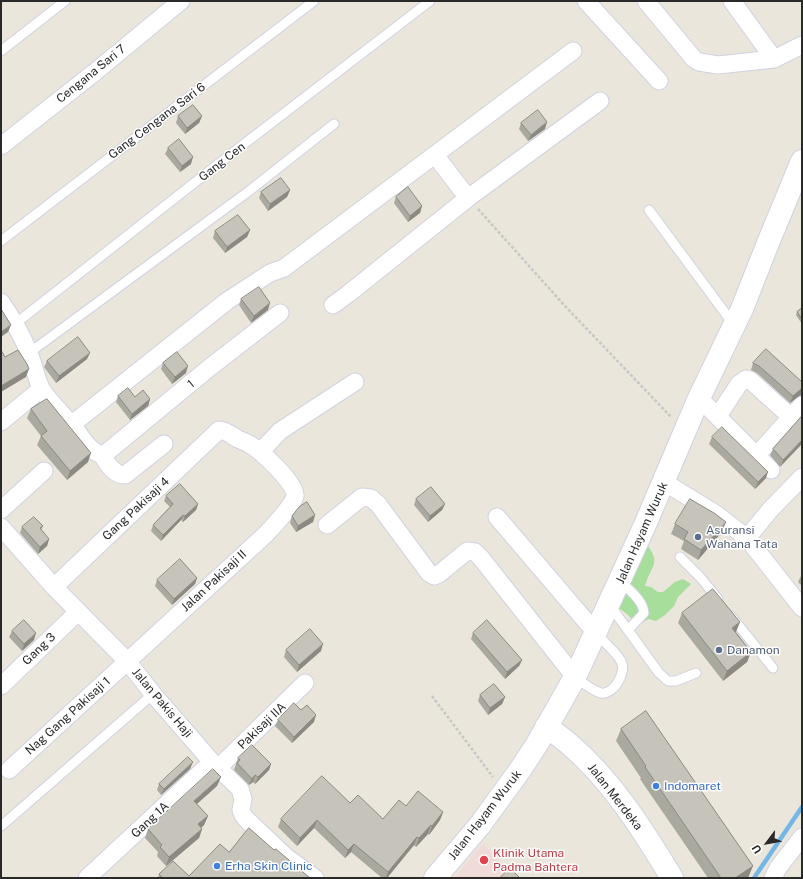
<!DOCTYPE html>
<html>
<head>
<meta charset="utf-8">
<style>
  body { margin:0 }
  #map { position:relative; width:803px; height:879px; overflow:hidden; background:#eae6db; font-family:"Public Sans",sans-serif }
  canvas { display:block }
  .frame { position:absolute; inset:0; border:2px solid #292929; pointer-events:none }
  .north { position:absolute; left:747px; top:823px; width:40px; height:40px; -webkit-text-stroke:3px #fff; paint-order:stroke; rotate:238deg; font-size:11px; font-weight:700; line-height:16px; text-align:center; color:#292929 }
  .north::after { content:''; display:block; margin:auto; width:14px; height:18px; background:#292929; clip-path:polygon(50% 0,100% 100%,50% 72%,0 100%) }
</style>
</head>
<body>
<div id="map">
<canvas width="803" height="879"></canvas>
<div class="frame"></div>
<div class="north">U</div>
</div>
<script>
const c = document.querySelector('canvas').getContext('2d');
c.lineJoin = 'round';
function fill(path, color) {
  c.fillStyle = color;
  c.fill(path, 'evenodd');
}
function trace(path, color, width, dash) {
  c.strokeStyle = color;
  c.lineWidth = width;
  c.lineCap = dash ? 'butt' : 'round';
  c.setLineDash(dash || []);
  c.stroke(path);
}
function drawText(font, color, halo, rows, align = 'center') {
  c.font = font + ' "Public Sans",sans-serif';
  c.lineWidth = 3;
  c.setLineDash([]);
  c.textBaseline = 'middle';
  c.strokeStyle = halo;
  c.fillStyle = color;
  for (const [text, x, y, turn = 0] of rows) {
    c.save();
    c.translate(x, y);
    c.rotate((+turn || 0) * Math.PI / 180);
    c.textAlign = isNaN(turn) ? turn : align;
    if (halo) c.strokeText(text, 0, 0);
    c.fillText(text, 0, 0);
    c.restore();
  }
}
const medical = new Path2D(`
  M 483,843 L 517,878 L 455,878 Z`);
const green = new Path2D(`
  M 645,542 C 662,564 652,563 645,586 L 651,587 L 658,592 L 663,592 L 675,582 L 683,579 L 691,584 L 678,597 L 674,606 L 665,615 L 656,621 L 649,619 L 637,624 L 627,614 L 616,606 Z`);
const stream = new Path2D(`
  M 754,878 L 802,807`);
const path = new Path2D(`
  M 478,209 L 564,305 L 672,418
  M 432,696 L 493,777`);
const service = new Path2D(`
  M 1,51 L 65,1
  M 649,210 L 734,325
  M 1,241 L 314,1
  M 15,324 L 222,161 L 430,1
  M 29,353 L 249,191 L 334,124
  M 680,557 L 700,577 L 718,599
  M 620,581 C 629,590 643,600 644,613 L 628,630
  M 609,604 L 659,673 L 668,681 L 676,681 L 696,673
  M 731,616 L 773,668
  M 575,677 C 582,682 592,691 601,693 C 614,695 627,672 621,661 C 616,652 603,641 596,633
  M 1,826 L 153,694`);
const minor = new Path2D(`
  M 586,1 L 659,81
  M 646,1 L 694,59 L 699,62 L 718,65 L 774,59 L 802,45
  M 732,1 L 774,59
  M 1,146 L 95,72 L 181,1
  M 435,155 L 468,198
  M 1,302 C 12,318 22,335 29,353 C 34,365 36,379 42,390 C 52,405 65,416 76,430 C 83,439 89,451 102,455 C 107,463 113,475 125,475 L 164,444
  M 333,305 L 348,294 L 468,198 L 600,101
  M 699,398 L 771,470
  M 718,416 L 739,384 L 746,379 L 750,380 L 791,417
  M 1,422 L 41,389
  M 71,425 L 227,301 L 270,273 L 284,268 L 573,51
  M 260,452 L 280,431 L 355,382
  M 102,455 L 106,453 L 209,368 L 280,313
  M 757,455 L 802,405
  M 664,482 L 716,514 L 747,538 L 802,608
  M 1,510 L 44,471
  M 497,517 L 596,633
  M 327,525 L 362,497 L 371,498 L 378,504 L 429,573 L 434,576 L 439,574 L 467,551 L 475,552 L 481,558 L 575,677
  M 1,527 L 54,587 L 128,662 L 153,694 L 212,762 L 240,789 L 243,799 L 241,810 L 243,815 L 246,819 L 285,856 L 315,878
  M 747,538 L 770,510 L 802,477
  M 1,686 L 78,612
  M 218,768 L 305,683
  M 9,770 L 265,535 C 272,528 293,505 295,496 C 297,484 260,450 249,444 C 246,442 242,441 238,439 C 232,436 226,430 219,430 L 54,587
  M 87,878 L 212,762
  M 773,878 L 778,868 L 802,837`);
const secondary = new Path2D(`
  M 546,727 C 554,732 561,737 568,743 C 611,779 643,830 672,878
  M 435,878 L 480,825 L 520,770 L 537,744 L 575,677 L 645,525 L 699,398 L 742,309 L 768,243 L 802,161`);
const wall = new Path2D(`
  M 178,116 L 202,116 L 199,123 L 185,134 L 176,123 Z
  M 521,123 L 545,129 L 528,141 L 519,129 Z
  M 168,148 L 191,164 L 180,172 L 165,154 Z
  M 290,190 L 287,197 L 268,211 L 259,198 L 261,192 Z
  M 396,197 L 422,206 L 420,213 L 408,222 L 394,203 Z
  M 250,230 L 247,237 L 225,253 L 213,238 L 215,231 Z
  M 241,299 L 268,310 L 251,323 L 239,305 Z
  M 802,308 L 802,324 L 796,315 L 797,312 Z
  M 87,359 L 56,383 L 44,367 L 47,361 Z
  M 163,363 L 186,373 L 172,384 L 161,369 Z
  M 753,363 L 802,382 L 799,396 L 790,403 L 757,373 L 751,370 Z
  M 118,396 L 135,397 L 150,399 L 148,406 L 130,420 L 116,402 Z
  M 31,409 L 88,462 L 67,480 L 37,445 L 41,436 L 27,418 Z
  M 802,416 L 780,467 L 770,455 L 773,449 Z
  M 712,437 L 766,478 L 755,489 L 709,444 Z
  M 166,496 L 198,504 L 196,510 L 183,522 L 181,520 L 161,541 L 151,531 L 153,525 L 170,507 L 164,501 Z
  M 416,499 L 445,504 L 442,510 L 428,522 L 414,505 Z
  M 315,515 L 313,522 L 296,532 L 290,523 L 292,516 Z
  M 675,524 L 722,532 L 698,560 L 681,549 L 684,541 L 671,534 Z
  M 43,526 L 41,530 L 49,539 L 47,546 L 38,554 L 20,533 L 22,527 Z
  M 802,574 L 802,586 L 798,582 Z
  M 197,578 L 195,584 L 172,605 L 155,586 L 157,580 Z
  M 682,613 L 736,632 L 751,652 L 747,662 L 723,681 L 678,623 Z
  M 12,631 L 34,640 L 22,651 L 9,637 Z
  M 473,633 L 522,660 L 519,666 L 505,679 L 471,639 Z
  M 286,650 L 321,651 L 297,672 L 284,657 Z
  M 480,695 L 505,697 L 502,704 L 488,715 L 478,701 Z
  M 301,710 L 314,722 L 292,743 L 275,726 L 278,720 Z
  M 621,729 L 748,878 L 708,878 L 640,779 L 641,778 L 616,741 Z
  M 238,758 L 271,764 L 269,770 L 255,784 L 253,782 L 249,785 L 234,770 Z
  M 190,769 L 161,795 L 157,790 L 159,784 Z
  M 217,786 L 197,804 L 208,816 L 204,825 L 201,828 L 202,829 L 199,838 L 166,866 L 157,856 L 158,852 L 145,838 L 148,829 Z
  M 350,803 L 383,819 L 406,806 L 443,812 L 440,820 L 429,835 L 428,834 L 416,847 L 414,845 L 387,878 L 382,878 L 351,852 L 345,858 L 314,828 L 297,846 L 278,827 L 281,819 Z
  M 274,850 L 310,878 L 158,878 L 159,874 L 189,876 L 229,852 Z`);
const shadedWall = new Path2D(`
  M 202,116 L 199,123 L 185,134 L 187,128 Z
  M 547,122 L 545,129 L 528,141 L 531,135 Z
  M 193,157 L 191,164 L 180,172 L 182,166 Z
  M 290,190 L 287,197 L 268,211 L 270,204 Z
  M 422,206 L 420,213 L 408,222 L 410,216 Z
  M 250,230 L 247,237 L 225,253 L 227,247 Z
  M 270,303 L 268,310 L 251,323 L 254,316 Z
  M 11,325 L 8,332 L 1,337 L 1,332 Z
  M 90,353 L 87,359 L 56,383 L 59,376 Z
  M 188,366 L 186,373 L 172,384 L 175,377 Z
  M 29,369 L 26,377 L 1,392 L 1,386 Z
  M 801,389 L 802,389 L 802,395 L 799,396 L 790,403 L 793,396 Z
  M 150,399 L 148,406 L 130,420 L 132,414 Z
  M 802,440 L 802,444 L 780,467 L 783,460 Z
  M 91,453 L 88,462 L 67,480 L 70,471 Z
  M 768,472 L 766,478 L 755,489 L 758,482 Z
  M 198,504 L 196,510 L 183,522 L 185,516 Z
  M 445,504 L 442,510 L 428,522 L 430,516 Z
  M 183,515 L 181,520 L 161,541 L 163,535 Z
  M 315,515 L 313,522 L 296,532 L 298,526 Z
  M 726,522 L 722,532 L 698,560 L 701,550 Z
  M 49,539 L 47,546 L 38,554 L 40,547 Z
  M 197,578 L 195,584 L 172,605 L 174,599 Z
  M 740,622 L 736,632 L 729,638 L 732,628 Z
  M 36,633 L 34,640 L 22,651 L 24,644 Z
  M 323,644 L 321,651 L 297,672 L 299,665 Z
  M 751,652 L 747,662 L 723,681 L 727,671 Z
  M 522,660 L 519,666 L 505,679 L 507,672 Z
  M 505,697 L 502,704 L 488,715 L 490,708 Z
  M 316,715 L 314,722 L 292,743 L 294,737 Z
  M 193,762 L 190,769 L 161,795 L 164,789 Z
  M 271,764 L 269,770 L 255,784 L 258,777 Z
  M 255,775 L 253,782 L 249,785 L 252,779 Z
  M 221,777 L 217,786 L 191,809 L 194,801 Z
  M 443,812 L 440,820 L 429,835 L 432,826 Z
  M 208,816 L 204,825 L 195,833 L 198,824 Z
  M 317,820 L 314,828 L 297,846 L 300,838 Z
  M 431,825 L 428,834 L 416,847 L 419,838 Z
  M 202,829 L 199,838 L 166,866 L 169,857 Z
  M 417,837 L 414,845 L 387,878 L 386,878 L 388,872 Z
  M 354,844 L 351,852 L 345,858 L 348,850 Z
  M 753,866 L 748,878 L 735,878 Z`);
const building = new Path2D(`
  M 193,105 L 202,116 L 187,128 L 178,116 Z
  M 538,110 L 547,122 L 531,135 L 521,123 Z
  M 179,139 L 193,157 L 182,166 L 168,148 Z
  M 281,178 L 290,190 L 270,204 L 261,192 Z
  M 408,187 L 422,206 L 410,216 L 396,197 Z
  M 238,215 L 250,230 L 227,247 L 215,231 Z
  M 259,287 L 270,303 L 254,316 L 241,299 Z
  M 802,308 L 802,319 L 797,312 Z
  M 1,309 L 11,325 L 1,332 Z
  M 78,337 L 90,353 L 59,376 L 47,361 Z
  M 766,349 L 802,382 L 802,389 L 801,389 L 793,396 L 759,366 L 753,363 Z
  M 1,350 L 5,357 L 18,350 L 27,364 L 29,369 L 1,386 Z
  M 177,352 L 188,366 L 175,377 L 163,363 Z
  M 128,388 L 135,397 L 143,390 L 150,399 L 132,414 L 118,396 Z
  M 47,399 L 91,453 L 70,471 L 41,436 L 47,431 L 31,409 Z
  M 802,416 L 802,440 L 783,460 L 773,449 Z
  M 722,427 L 768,472 L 758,482 L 712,437 Z
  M 180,484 L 198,504 L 185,516 L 183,515 L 163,535 L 153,525 L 173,504 L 166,496 Z
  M 431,487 L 445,504 L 430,516 L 416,499 Z
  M 690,499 L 714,513 L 726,522 L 701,550 L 684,539 L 688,532 L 675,524 Z
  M 307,502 L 315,515 L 298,526 L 292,516 L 299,507 Z
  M 34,517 L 43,526 L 40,528 L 49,539 L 40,547 L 22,527 Z
  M 180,559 L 197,578 L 174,599 L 157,580 Z
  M 713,589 L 740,622 L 732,628 L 751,652 L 727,671 L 682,613 Z
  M 24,620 L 36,633 L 24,644 L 12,631 Z
  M 487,620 L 522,660 L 507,672 L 473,633 Z
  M 310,629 L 323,644 L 299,665 L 286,650 Z
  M 494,684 L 505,697 L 490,708 L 480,695 Z
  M 294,703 L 301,710 L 307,705 L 316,715 L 294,737 L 278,720 Z
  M 646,711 L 753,866 L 735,878 L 721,878 L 645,767 L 646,766 L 621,729 Z
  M 252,745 L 271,764 L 258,777 L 255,775 L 252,779 L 237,763 L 240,760 L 238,758 Z
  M 188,757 L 193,762 L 164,789 L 159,784 Z
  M 213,769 L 221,777 L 194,801 L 208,816 L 198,824 L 202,829 L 169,857 L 160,847 L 162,845 L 148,829 Z
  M 322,776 L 350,803 L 358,795 L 383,819 L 399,800 L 406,806 L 418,791 L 443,812 L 432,826 L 431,825 L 419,838 L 417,837 L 388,872 L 354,844 L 348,850 L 317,820 L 300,838 L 281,819 Z
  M 249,828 L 274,850 L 276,849 L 310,878 L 163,878 L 159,874 L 173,861 L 189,876 L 220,844 L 229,852 Z
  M 510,868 L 520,878 L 500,878 Z`);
const markers = [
  [698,537,4,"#5c6f8a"],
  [719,650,4,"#5c6f8a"],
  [656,786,4,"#3f7fe0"],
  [484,860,5,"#e0444e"],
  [217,866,4,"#3f7fe0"]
];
const streetNames = [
  ["Cengana Sari 7",91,74,-39],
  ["Gang Cengana Sari 6",157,121,-37],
  ["Gang Cen",222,162,-38],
  ["1",191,384,-39],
  ["Gang Pakisaji 4",136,509,-43],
  ["Jalan Hayam Wuruk",642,533,-66],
  ["Jalan Pakisaji II",214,581,-43],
  ["Gang 3",39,649,-44],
  ["Jalan Pakis Haji",162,703,50],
  ["Nag Gang Pakisaji 1",68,716,-42],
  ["Pakisaji IIA",262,726,-44],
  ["Jalan Merdeka",615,797,52],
  ["Jalan Hayam Wuruk",485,815,-52],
  ["Gang 1A",150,820,-43]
];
const serviceNames = [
  ["Asuransi",706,530],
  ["Wahana Tata",706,544],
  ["Danamon",727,650]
];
const shopNames = [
  ["Indomaret",664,786],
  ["Erha Skin Clinic",225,866]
];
const healthNames = [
  ["Klinik Utama",493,853],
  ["Padma Bahtera",493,867]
];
fill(medical, '#f1dbd9');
fill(green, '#a7de9b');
trace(stream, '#74b7e7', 4.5);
trace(service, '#d1d1e1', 11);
trace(minor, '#d1d1e1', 19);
trace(secondary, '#d1d1e1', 24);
trace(path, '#c7c7c7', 2.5, [3, 2]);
trace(service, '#fff', 9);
trace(minor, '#fff', 17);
trace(secondary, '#fff', 22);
fill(wall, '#aaa9a0');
fill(shadedWall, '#8b8982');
fill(building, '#c6c4ba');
trace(building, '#8b8982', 1);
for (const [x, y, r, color] of markers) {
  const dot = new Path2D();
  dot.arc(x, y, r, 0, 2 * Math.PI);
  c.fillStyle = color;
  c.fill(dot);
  trace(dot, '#fff', 1.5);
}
drawText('12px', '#292929', '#fff', streetNames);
drawText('12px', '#4e5e75', '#fff', serviceNames, 'left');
drawText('12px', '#366cbe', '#fff', shopNames, 'left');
drawText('12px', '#be3a42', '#fff', healthNames, 'left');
</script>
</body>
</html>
